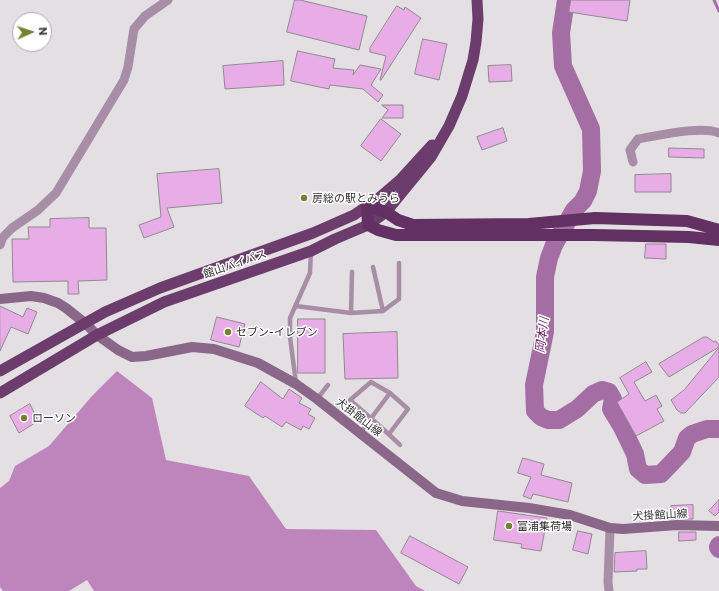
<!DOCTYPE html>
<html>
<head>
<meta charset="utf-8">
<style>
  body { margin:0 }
  #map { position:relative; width:719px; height:591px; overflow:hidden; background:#e3dfe3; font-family:Commissioner,sans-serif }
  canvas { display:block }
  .north { position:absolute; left:12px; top:12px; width:40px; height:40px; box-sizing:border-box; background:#fff; border:1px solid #adacad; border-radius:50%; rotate:87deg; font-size:11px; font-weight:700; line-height:16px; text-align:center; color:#312f31 }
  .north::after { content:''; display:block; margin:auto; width:14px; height:18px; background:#768230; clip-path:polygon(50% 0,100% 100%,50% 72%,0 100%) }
</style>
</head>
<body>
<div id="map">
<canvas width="719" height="591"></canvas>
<div class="north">N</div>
</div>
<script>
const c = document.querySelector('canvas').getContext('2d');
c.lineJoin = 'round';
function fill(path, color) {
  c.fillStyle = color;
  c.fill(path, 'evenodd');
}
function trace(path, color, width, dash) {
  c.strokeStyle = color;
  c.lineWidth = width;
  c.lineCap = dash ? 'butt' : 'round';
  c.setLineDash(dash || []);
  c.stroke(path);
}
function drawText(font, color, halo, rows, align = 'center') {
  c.font = font + ' Commissioner,"Noto Sans JP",sans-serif';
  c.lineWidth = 3;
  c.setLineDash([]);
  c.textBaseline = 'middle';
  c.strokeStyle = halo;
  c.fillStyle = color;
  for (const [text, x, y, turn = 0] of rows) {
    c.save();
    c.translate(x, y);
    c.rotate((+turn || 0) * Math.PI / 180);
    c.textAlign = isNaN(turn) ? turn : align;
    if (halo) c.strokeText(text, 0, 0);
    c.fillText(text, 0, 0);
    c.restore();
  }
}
const forest = new Path2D(`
  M 117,371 L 152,398 L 166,460 L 249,476 L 286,529 L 376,530 L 416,586 L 425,591 L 94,591 L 87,580 L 69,591 L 3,591 L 0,587 L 0,488 L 9,481 L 15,466 L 49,446 L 92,396 Z`);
const stream = new Path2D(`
  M 714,0 L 719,11`);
const river = new Path2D(`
  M 566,0 L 561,33 L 563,66 L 591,129 L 592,171 L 588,191 L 583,201 L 574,210 L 554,245 L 549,258 L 545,277 L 545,332 L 534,385 L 535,411 L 541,417 L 548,420 L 559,420 L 577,409 L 593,394 L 602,390 L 609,392 L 613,399 L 611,409 L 622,427 L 635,454 L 638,469 L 645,475 L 661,474 L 682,452 L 687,438 L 692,434 L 707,429 L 719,429
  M 719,545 L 718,547 L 719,549`);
const building = new Path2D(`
  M 295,0 L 300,0 L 367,16 L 359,50 L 287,32 Z
  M 571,0 L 630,0 L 627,21 L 569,12 Z
  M 397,6 L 404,10 L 405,7 L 421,18 L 381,80 L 380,80 L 386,56 L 370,52 L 370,48 Z
  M 423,39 L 447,44 L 439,80 L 415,74 Z
  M 298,51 L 335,59 L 333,68 L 354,70 L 353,75 L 360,65 L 381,69 L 371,85 L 383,95 L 378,102 L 363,89 L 330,85 L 329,89 L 291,81 Z
  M 283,61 L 284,85 L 225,89 L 223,66 Z
  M 511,65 L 512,81 L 489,82 L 488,66 Z
  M 382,105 L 403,105 L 403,118 L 382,118 L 388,110 Z
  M 381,119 L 401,134 L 381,161 L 361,146 Z
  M 503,128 L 507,141 L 482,150 L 477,137 Z
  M 669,148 L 704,149 L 704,158 L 669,157 Z
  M 219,169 L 222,203 L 167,208 L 174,227 L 144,238 L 139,225 L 161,217 L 157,174 Z
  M 671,174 L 671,192 L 635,192 L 635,175 Z
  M 89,218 L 89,228 L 106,228 L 107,280 L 78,281 L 79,294 L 68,294 L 68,281 L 13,282 L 12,239 L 29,239 L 28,227 L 50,227 L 50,219 Z
  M 646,244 L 666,244 L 666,259 L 645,258 Z
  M 0,306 L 23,317 L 27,308 L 37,312 L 28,334 L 11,327 L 0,351 Z
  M 217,317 L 245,324 L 239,347 L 211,340 Z
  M 298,319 L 325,319 L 325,373 L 298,373 Z
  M 397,332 L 398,378 L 345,379 L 343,334 Z
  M 704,337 L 707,337 L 714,342 L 716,341 L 719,345 L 719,347 L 669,377 L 659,364 Z
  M 719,348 L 719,377 L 685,413 L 681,413 L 677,410 L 671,400 L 684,390 Z
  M 646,362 L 652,372 L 634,382 L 645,401 L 656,395 L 662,406 L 657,409 L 664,421 L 636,436 L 617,402 L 629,394 L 620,378 Z
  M 261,382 L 283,399 L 289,389 L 302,398 L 299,403 L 311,409 L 308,414 L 315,418 L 309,429 L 303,426 L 301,430 L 286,422 L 282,427 L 265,416 L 263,418 L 245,406 Z
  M 30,404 L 38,421 L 19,433 L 10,416 Z
  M 523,458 L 544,464 L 541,475 L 572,483 L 568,502 L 533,494 L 531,499 L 523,496 L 531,477 L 518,473 Z
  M 719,500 L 719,512 L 715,516 L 709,511 Z
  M 693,505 L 693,519 L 672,519 L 671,506 Z
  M 498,511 L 547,518 L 541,551 L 521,548 L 522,544 L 494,540 Z
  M 578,531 L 592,534 L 588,554 L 573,550 Z
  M 679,532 L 696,532 L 696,540 L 679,541 Z
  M 410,536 L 468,567 L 459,584 L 401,553 Z
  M 646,551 L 647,569 L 637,569 L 637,571 L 614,572 L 615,553 Z`);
const service = new Path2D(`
  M 296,306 L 351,313 L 352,272
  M 383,311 L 399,299 L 399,263
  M 351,313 L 383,311 L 373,267
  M 296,383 L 290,337 L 290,318 L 310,273 L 311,251
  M 317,399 L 328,385
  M 360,433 L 390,393 L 371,382 L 350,400 C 367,415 384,429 400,445
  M 389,434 L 408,409 L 390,393`);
const minor = new Path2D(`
  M 633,162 L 630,150 L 638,139 C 657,136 702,125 719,133
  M 0,245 L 3,237 L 12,228 L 38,210 L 56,193 L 124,80 L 128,67 L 134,29 L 145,16 L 168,0
  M 609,591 L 608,582 L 610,528`);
const secondary = new Path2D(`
  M 0,299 L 31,296 L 44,298 L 58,303 L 66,308 L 86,324 L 97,335 L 118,350 L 132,357 L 146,356 L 192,347 L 214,349 L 258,363 L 296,384 L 317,399 L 436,493 L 462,501 L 529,508 L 570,515 L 610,528 L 623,529 L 677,525 L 719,526`);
const trunk = new Path2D(`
  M 0,371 L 105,312 L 160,288 L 313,233 L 354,215 L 379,198 L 400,180 L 432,145
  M 0,393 L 97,335 L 164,302 L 311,251 L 335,239 L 368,225 L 386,212 L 431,157 L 449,126 L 462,96 L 473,60 L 476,42 L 478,19 L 477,0`);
const motorway = new Path2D(`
  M 719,230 L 687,221 L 595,218 L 529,224 L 413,225 L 398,220 L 386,212 L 367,206 L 368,225 L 378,230 L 396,235 L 594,235 L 689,237 L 719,240`);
const markers = [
  [304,198,4,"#768230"],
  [228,332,4,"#768230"],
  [24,418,4,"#768230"],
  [509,526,4,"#768230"]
];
const poiNames = [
  ["房総の駅とみうら",312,198],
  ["セブン-イレブン",236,332],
  ["ローソン",32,418],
  ["富浦集荷場",517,526]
];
const streetNames = [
  ["館山バイパス",235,264,-19],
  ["犬掛館山線",359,417,38],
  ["犬掛館山線",660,515,-3]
];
const waterNames = [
  ["岡本川",542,335,-83]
];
fill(forest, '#be85bd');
trace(stream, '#a46da3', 3);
trace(river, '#a46da3', 18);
fill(building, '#e8ade7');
trace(building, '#8e8a8e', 1);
trace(service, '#a78ea6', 4.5);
trace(minor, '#a78ea6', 9);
trace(secondary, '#8a6689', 10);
trace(trunk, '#6c3c6c', 11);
trace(motorway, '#623062', 12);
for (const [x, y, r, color] of markers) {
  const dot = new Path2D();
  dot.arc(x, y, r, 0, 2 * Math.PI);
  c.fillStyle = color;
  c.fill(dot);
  trace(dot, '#fff', 1.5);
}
drawText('11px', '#312f31', '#fff', poiNames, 'left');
drawText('11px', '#312f31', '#fff', streetNames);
drawText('italic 12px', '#712d71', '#fff', waterNames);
</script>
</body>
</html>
